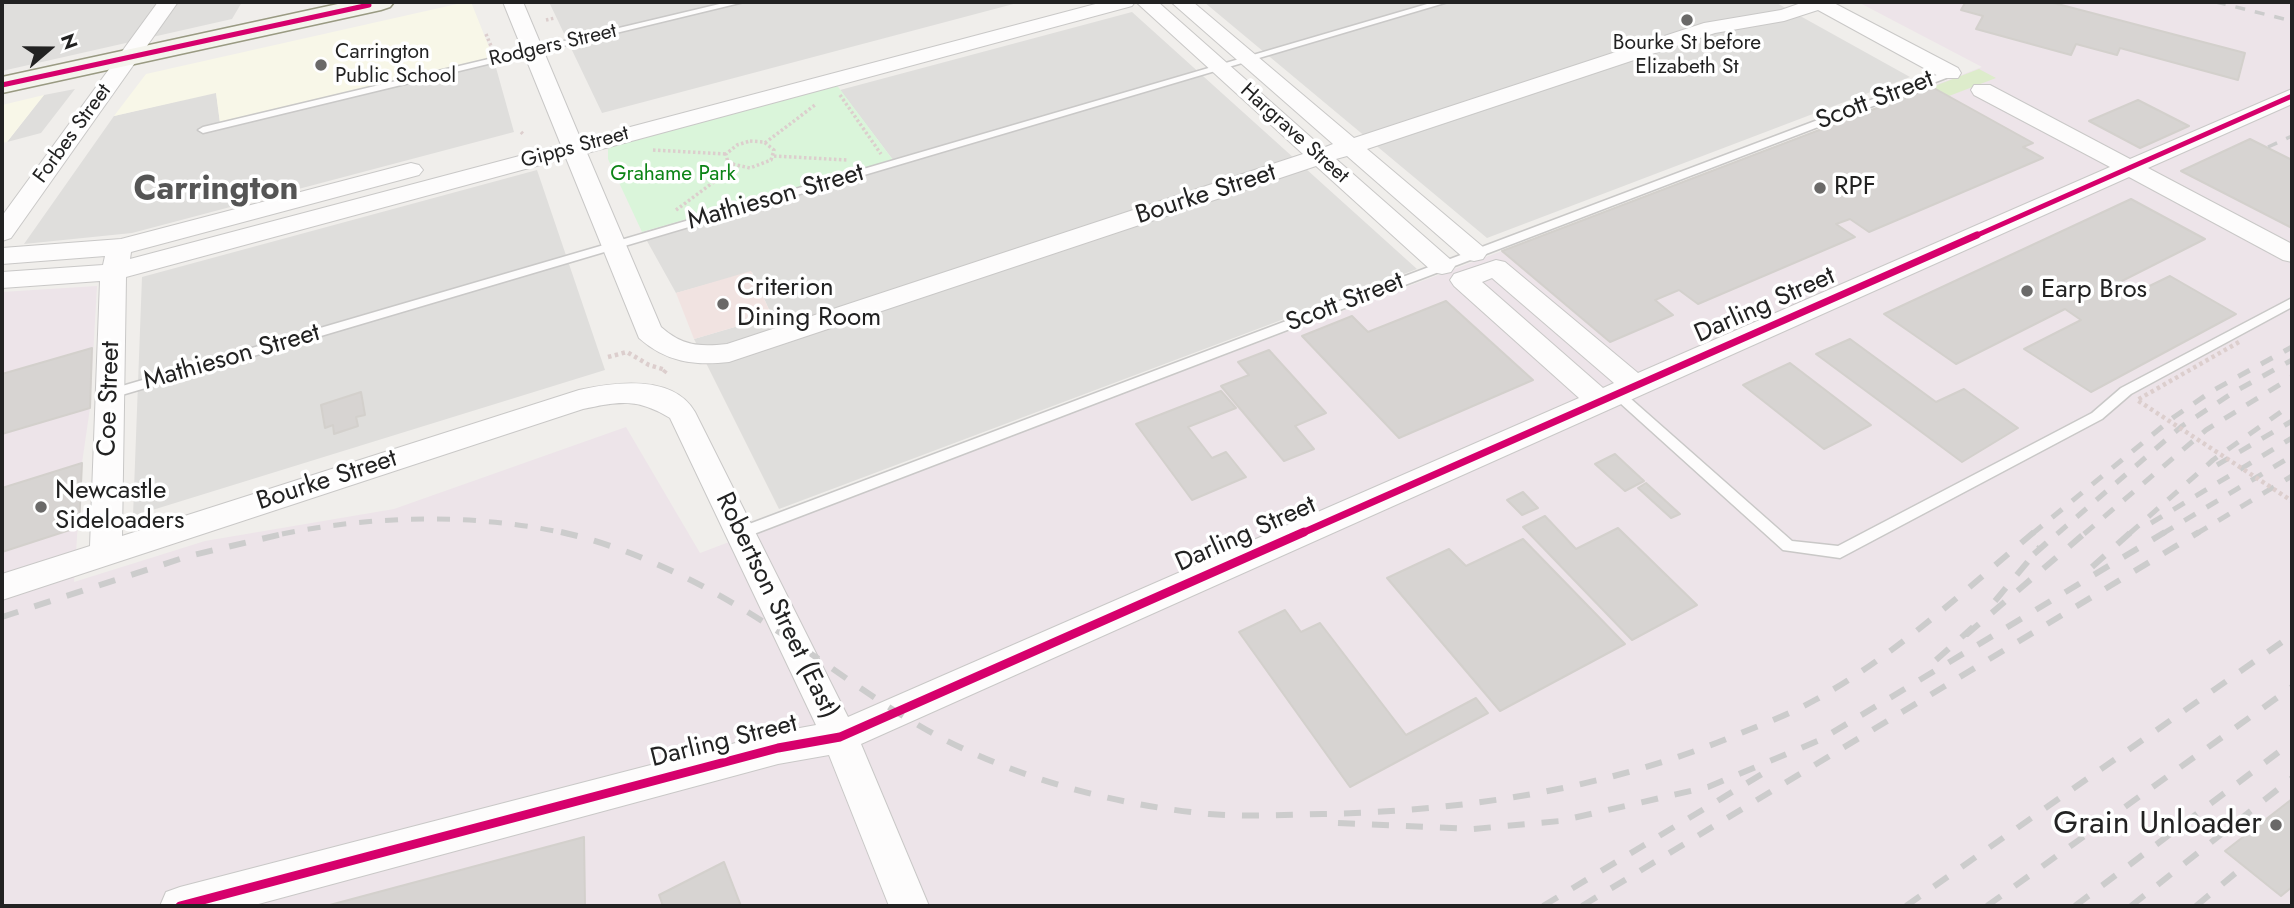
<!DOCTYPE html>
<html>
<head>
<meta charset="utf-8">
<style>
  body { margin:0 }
  #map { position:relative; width:2294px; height:908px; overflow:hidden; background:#f0eeeb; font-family:Jost,sans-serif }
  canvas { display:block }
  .frame { position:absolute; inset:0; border:4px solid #222; pointer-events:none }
  .north { position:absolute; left:14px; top:14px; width:70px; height:70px; -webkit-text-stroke:5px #fff; paint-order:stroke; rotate:70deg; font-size:19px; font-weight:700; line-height:28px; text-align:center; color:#222 }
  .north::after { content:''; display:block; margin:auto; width:24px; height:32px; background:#222; clip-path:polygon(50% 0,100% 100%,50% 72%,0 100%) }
</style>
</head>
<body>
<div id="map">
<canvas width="2294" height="908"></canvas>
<div class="frame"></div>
<div class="north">N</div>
</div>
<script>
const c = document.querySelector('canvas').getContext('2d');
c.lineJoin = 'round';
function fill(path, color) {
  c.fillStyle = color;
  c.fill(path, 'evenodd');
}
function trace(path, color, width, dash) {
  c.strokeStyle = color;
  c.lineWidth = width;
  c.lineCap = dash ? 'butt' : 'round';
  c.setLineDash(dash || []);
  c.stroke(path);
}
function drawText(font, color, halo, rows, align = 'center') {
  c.font = font + ' Jost,sans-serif';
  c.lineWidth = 7;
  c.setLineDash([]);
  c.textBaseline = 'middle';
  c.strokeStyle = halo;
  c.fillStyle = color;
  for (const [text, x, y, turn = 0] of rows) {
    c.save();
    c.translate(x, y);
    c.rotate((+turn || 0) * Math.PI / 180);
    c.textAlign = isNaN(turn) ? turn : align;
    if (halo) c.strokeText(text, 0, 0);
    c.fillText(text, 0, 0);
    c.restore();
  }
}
const residential = new Path2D(`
  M 2,2 L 242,2 L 232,19 L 2,71 Z
  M 549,2 L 1021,2 L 602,113 Z
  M 1204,2 L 1775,2 L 1910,77 L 1487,238 Z
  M 1132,12 L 1417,269 L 779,509 L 694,339 L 772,316 L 752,272 L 676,293 L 642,232 L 893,160 L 840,90 Z
  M 493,57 L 514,132 L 132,233 L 24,244 L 114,116 L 216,92 L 220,123 Z
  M 75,89 L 41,133 L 7,142 L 44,95 Z
  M 537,170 L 605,370 L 133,516 L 142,277 Z`);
const commercial = new Path2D(`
  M 751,271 L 772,316 L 694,339 L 676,293 Z`);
const industrial = new Path2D(`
  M 1858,2 L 2292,2 L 2292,906 L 2,906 L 2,292 L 97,286 L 90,408 L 82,463 L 74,582 L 205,541 L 394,509 L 626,427 L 700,553 L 1502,251 L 1982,67 Z`);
const education = new Path2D(`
  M 466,2 L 471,2 L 493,57 L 220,123 L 216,93 L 114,116 L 146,74 Z
  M 44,95 L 7,142 L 2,143 L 2,105 Z`);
const grass = new Path2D(`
  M 1979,69 L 1996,78 L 1949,96 L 1932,87 Z`);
const park = new Path2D(`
  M 836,84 L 893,160 L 642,232 L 608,159 L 608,149 L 619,142 Z`);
const building = new Path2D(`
  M 1959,2 L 2050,2 L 2245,53 L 2238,80 L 2120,48 L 2117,55 L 2076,44 L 2071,55 L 1976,29 L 1983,16 L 1961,10 L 1965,3 Z
  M 1932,87 L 2033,143 L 2023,147 L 2043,158 L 1869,232 L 1850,219 L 1836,224 L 1855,237 L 1698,304 L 1679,290 L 1655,300 L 1673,315 L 1610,342 L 1502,251 Z
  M 2138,100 L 2189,126 L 2140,148 L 2089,121 Z
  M 2250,139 L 2292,160 L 2292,228 L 2181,171 Z
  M 2131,199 L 2205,239 L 2112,286 L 2129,296 L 2170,276 L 2236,314 L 2091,392 L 2024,349 L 2081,320 L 2065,309 L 1956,364 L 1884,314 Z
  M 1446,301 L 1533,380 L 1399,438 L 1302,336 L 1352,316 L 1368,332 Z
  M 1850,339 L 1936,402 L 1964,389 L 2018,428 L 1962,462 L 1816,354 Z
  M 92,348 L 90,408 L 2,434 L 2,374 Z
  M 1269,350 L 1326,413 L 1295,426 L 1314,449 L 1284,461 L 1221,386 L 1249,375 L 1238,362 Z
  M 1790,363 L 1871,425 L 1824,449 L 1743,385 Z
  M 1221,391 L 1236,408 L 1188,427 L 1212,458 L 1226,452 L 1246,477 L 1192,500 L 1136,424 Z
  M 361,392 L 365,415 L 356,417 L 358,426 L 334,434 L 333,425 L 325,428 L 321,405 Z
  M 1615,454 L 1644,481 L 1625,491 L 1595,464 Z
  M 82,463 L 79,527 L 2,552 L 2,488 Z
  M 1646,483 L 1680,514 L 1671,518 L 1638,488 Z
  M 1523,492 L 1538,508 L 1522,515 L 1507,500 Z
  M 1545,516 L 1576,549 L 1618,528 L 1697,605 L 1632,640 L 1523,527 Z
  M 1523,539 L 1625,644 L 1500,711 L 1387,578 L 1449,549 L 1466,566 Z
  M 1285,610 L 1301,632 L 1320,623 L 1406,735 L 1476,698 L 1488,713 L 1350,787 L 1239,632 Z
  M 2292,799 L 2292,887 L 2281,896 L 2225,851 Z
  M 584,837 L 585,906 L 326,906 Z
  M 724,862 L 741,906 L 663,906 L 659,895 Z`);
const pathFar1 = new Path2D(`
  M 546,20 L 555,18
  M 486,34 L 491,46
  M 840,95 L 881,154
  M 521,132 L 524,135
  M 750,141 L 764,142 L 774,150 L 771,160 L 750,168 L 728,163 L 726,154 L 737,145 Z
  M 765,143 L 815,105
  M 653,150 L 726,154
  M 774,156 L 847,160
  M 676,210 L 734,167`);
const path = new Path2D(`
  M 608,357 L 627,352 L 649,365 L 666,370 L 662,375`);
const service = new Path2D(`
  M 728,2 L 744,2 L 203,133 L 198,130 L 203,127 Z
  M 1434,2 L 1448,2 L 115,397 L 105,397 L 103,394 L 105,391 Z
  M 1950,70 L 1954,71 L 1954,75 L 746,537 L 736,537 L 734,533 L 736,529 Z
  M 2292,298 L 2292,307 L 2131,394 L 2102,419 L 1840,558 L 1783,550 L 1610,394 L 1612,391 L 1622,391 L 1792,541 L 1838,546 L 2092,413 L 2121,388 Z`);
const minor = new Path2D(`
  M 158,2 L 178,2 L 11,238 L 2,241 L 2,216 Z
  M 503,2 L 523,2 L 581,140 L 1103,2 L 1135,2 L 1132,6 L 587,153 L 661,327 C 682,346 700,347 727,344 L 1303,154 L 1136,2 L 1158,2 L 1323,148 L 1333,144 L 1171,2 L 1193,2 L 1354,138 L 1704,23 L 1781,10 L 1804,2 L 1832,2 L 1958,68 L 1961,73 L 1958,78 L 1942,78 L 1818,10 L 1784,21 L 1715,33 L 1367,149 L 1483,247 L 1487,253 L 1483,259 L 1474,261 L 1465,259 L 1347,156 L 1336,159 L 1451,260 L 1455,266 L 1451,272 L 1442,274 L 1433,272 L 1316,166 L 729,362 C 694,366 666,362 639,338 L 566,158 L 126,277 L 122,536 L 579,390 C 615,382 673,374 695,412 L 848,717 L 1579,398 L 1454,286 L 1450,280 L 1454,274 L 1496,260 L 1505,262 L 1638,373 L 2110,167 L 1974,95 L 1971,90 L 1974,85 L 1990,85 L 2130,159 L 2292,89 L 2292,104 L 2148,168 L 2292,244 L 2292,262 L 2283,260 L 2129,177 L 861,744 L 929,906 L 889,906 L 829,755 L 778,764 L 251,906 L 160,906 L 166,892 L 180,887 L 778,732 L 816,725 L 670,418 C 638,398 619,401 583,409 L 2,600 L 2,574 L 90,546 L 100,281 L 2,288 L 2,272 L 103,265 L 105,256 L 2,264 L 2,248 L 121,239 L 411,163 L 419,165 L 423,170 L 419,175 L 131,252 L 130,259 L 561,145 ZM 1492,278 L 1614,383 L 1603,388 L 1482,282 Z`);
const secondary = new Path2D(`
  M 347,2 L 394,2 L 390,7 L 381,10 L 2,93 L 2,77 Z`);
const railFar2 = new Path2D(`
  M 2216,2 L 2292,21
  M 2268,147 L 2292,136`);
const railFar1 = new Path2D(`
  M 2217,465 L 2292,421
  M 2151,523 L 2292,438
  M 282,534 C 377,515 474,513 569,534
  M 2032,534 L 2174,417 L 2212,391 L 2292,347
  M 2057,534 L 2182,426 L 2234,392 L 2292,360
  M 2084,534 L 2206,430 L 2292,377
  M 2129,534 L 2213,460 L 2292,404
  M 2162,534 L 2292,456
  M 2196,534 L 2292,476`);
const rail = new Path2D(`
  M 561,532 C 642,550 720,592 788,638 C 846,677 902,721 966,750 C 1042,785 1126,806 1209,814 C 1247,817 1284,815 1322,814 C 1466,811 1608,789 1741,733 C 1766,723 1792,713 1815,700 C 1896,655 1964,591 2034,532
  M 2034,554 L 2059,532
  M 2092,567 L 2131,532
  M 1995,601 L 2040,547
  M 2,617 L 189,556 L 291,532
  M 1966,635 L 2086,532
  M 1936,660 L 1973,627
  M 1338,823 L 1473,829 L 1560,821 L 1708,787 L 1820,740 L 2165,532
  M 1543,906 L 1772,768
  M 1582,906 L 2199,532
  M 1906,906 L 2292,635
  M 1987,906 L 2292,687
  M 2075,906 L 2292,742
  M 2131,906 L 2292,778
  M 2196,906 L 2244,866`);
const pathBridge = new Path2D(`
  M 2239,342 L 2137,400 L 2292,501`);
const cyclewayFar2 = new Path2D(`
  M 2,85 L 369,5
  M 1973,237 L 2292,96`);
const cyclewayFar1 = new Path2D(`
  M 1300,534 L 1977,235`);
const cycleway = new Path2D(`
  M 180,906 L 778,748 L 840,737 L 1304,532`);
const markers = [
  [1687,20,7,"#6a6968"],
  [321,65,7,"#6a6968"],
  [1820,188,7,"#6a6968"],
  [2027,291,7,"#6a6968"],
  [723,304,7,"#6a6968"],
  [41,507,7,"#6a6968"],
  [2276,825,7,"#6a6968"]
];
const farPoinames = [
  ["Bourke St before",1687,44],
  ["Elizabeth St",1687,68],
  ["Carrington",335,53,"left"],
  ["Public School",335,77,"left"]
];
const farStreetnames = [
  ["Rodgers Street",553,46,-13],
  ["Forbes Street",73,134,-54],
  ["Hargrave Street",1294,134,42],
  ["Gipps Street",575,148,-15]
];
const farParknames = [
  ["Grahame Park",673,175]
];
const streetNames = [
  ["Scott Street",1875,101,-21],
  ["Bourke Street",1206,195,-18],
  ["Mathieson Street",776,198,-16],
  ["Scott Street",1345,303,-21],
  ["Darling Street",1765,306,-24],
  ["Mathieson Street",232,358,-16],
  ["Coe Street",110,399,-88],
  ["Bourke Street",327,481,-18],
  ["Darling Street",1246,535,-24],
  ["Robertson Street (East)",776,606,64],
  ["Darling Street",724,742,-14]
];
const poiNames = [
  ["RPF",1834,188],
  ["Criterion",737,289],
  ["Dining Room",737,319],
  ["Earp Bros",2041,291],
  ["Newcastle",55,492],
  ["Sideloaders",55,522]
];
const nearPoinames = [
  ["Grain Unloader",2262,825]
];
const districtNames = [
  ["Carrington",216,191]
];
fill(residential, '#dfdedc');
fill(commercial, '#f1e3e1');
fill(industrial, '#ede4e9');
fill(education, '#f8f7e8');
fill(grass, '#ddeccb');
fill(park, '#daf5da');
fill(building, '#d7d4d2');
trace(building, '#d3d0cc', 2);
trace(service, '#c9c8c7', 3);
trace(minor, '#c9c8c7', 2);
trace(secondary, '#999a82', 3);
trace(pathFar1, '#dccecd', 3.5, [2.5, 2.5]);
trace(path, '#dccecd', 4.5, [3.5, 3.5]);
fill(service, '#fdfcfc');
fill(minor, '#fdfcfc');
fill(secondary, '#f4f4ed');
trace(railFar2, '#ccc', 3.5, [10, 10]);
trace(railFar1, '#ccc', 5, [13, 13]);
trace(rail, '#ccc', 6, [17, 17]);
trace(pathBridge, '#dccecd', 4.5, [3.5, 3.5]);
trace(cyclewayFar2, '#d6006c', 5);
trace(cyclewayFar1, '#d6006c', 7);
trace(cycleway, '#d6006c', 9);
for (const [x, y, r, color] of markers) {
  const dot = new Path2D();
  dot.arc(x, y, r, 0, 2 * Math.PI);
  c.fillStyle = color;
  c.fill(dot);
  trace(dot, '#fff', 2.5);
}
drawText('21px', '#222', '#fff', farPoinames);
drawText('21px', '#222', '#fff', farStreetnames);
drawText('21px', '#0c8416', '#fff', farParknames);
drawText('26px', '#222', '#fff', streetNames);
drawText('26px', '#222', '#fff', poiNames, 'left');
drawText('32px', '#222', '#fff', nearPoinames, 'right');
drawText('bold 33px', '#555', '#fff', districtNames);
</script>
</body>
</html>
